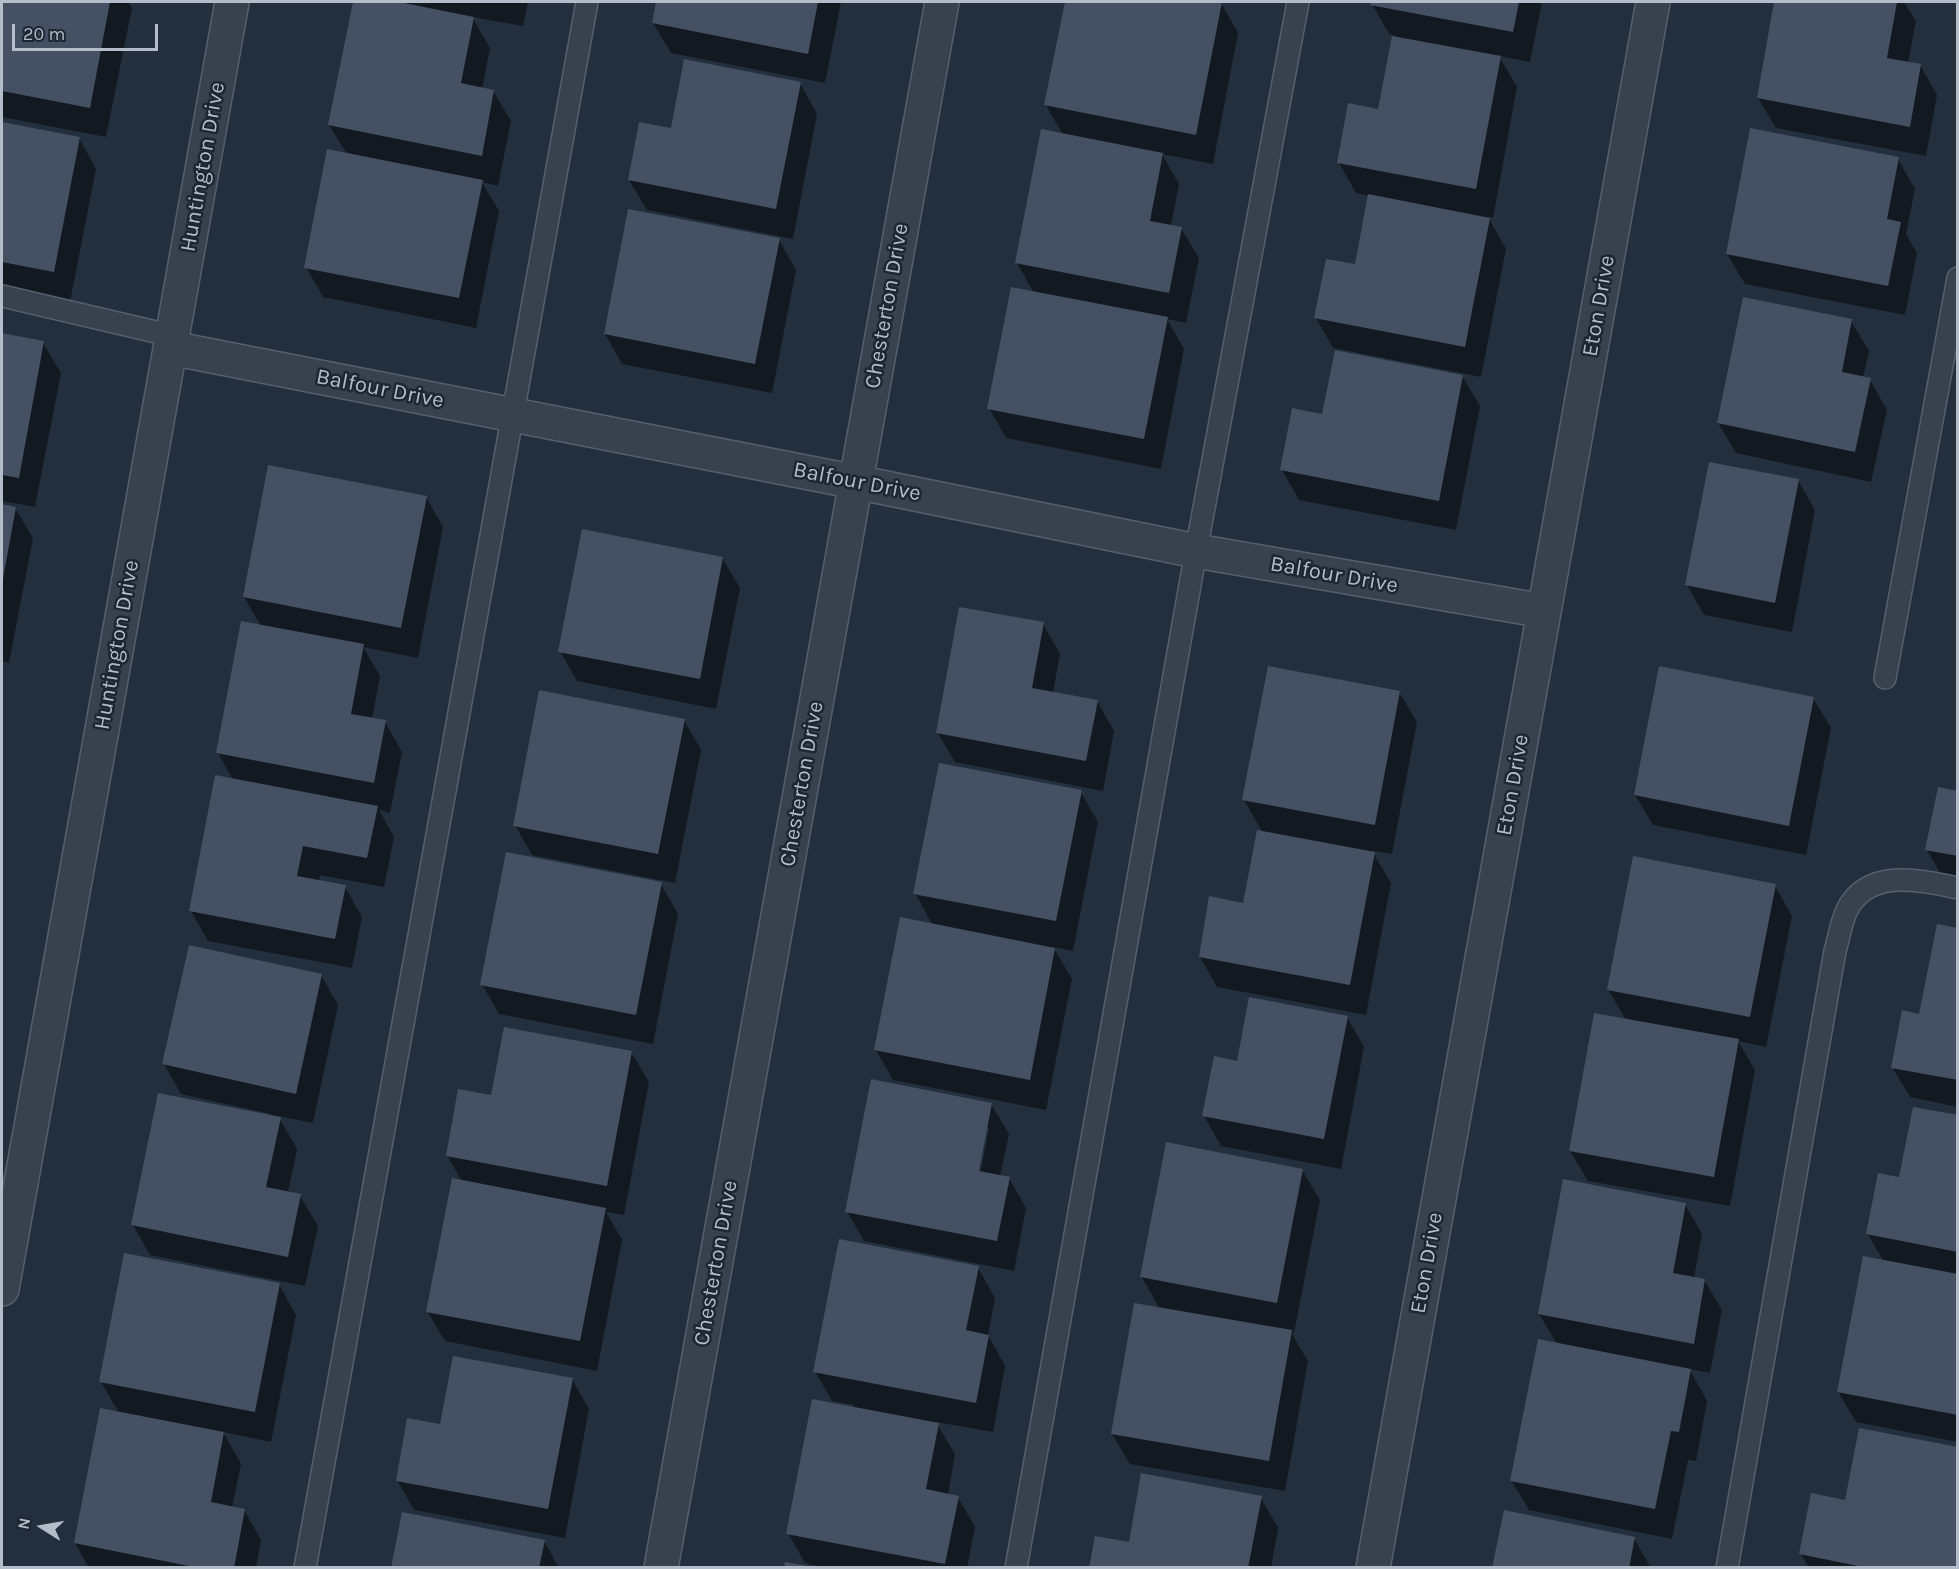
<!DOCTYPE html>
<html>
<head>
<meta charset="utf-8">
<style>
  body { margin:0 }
  #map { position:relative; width:1959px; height:1569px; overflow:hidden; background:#242f3e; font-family:Karla,sans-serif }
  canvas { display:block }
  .frame { position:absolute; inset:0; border:3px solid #b4bcc9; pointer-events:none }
  .north { position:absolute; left:12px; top:1497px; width:60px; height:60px; -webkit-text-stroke:4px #1d2633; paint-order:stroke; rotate:281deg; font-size:16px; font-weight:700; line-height:24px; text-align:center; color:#b4bcc9 }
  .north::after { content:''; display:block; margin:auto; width:21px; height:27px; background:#b4bcc9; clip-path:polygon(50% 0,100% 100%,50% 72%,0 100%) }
  .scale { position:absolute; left:12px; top:24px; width:146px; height:27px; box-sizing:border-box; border:3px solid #b4bcc9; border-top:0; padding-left:8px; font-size:18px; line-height:21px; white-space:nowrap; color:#b4bcc9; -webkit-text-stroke:4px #1d2633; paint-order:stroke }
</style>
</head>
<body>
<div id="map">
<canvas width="1959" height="1569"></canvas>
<div class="frame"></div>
<div class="north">N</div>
<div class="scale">20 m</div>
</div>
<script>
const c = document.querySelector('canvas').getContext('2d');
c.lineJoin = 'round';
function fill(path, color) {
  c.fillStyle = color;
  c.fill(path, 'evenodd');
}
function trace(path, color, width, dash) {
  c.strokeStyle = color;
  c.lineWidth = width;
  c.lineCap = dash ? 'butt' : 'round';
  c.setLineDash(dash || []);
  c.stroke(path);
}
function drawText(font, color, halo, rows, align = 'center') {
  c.font = font + ' Karla,sans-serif';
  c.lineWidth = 5;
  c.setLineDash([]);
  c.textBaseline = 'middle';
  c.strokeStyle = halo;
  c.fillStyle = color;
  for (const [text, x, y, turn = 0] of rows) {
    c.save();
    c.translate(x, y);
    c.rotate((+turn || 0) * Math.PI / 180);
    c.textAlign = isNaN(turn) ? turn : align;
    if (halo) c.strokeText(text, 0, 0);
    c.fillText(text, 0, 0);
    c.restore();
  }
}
const shadow = new Path2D(`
  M 2,2 L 128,2 L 132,8 L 106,137 L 2,117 Z
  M 355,2 L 528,2 L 523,26 L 472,17 L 490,48 L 482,89 L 493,91 L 511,121 L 498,186 L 482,182 L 499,211 L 476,328 L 323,297 L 306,267 L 347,154 L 329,125 Z
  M 657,2 L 841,2 L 825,83 L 671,53 L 653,23 Z
  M 1066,2 L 1214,2 L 1221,3 L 1238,33 L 1213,164 L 1162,154 L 1179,184 L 1171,226 L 1181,228 L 1199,258 L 1186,323 L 1167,319 L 1184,349 L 1161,469 L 1006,438 L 989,408 L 1034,293 L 1017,263 L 1063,135 L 1046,105 Z
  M 1373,2 L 1542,2 L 1530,62 L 1499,56 L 1517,87 L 1493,218 L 1488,217 L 1506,249 L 1481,377 L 1333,348 L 1316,318 L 1356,266 L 1369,196 L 1356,193 L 1339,163 L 1379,111 L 1393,35 L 1389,34 L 1372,4 Z
  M 1776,2 L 1904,2 L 1916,21 L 1908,63 L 1920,65 L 1937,95 L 1926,156 L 1776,128 L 1758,98 Z
  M 800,83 L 817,114 L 793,239 L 647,210 L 629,180 Z
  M 2,123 L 79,138 L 96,169 L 70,302 L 2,288 Z
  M 1898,159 L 1915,189 L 1906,234 L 1917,253 L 1905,315 L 1745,284 L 1727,254 Z
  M 779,240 L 796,270 L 772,393 L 622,364 L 605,334 Z
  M 1851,321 L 1869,351 L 1863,378 L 1870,380 L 1887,410 L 1871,482 L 1736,453 L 1718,423 Z
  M 2,335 L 43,343 L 61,373 L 35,507 L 2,501 Z
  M 1462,376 L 1480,406 L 1456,530 L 1299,500 L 1282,470 L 1323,416 Z
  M 1798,480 L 1815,510 L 1792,632 L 1704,615 L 1687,585 Z
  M 426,497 L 443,527 L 418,658 L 363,647 L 380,676 L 372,719 L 385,722 L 402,752 L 390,813 L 379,810 L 394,837 L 384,887 L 320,875 L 319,882 L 345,887 L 362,917 L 352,968 L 208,941 L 191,911 L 233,780 L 218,753 L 261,626 L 244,597 Z
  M 2,506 L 15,508 L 33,538 L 9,663 L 2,661 Z
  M 722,558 L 740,588 L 716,709 L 577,681 L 560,651 Z
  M 1043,624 L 1060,654 L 1053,693 L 1097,701 L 1114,731 L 1103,791 L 955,762 L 937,732 Z
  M 1399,692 L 1417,722 L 1392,854 L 1372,851 L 1391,883 L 1366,1015 L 1217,987 L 1200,957 L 1244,905 L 1263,833 L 1244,800 Z
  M 1813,698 L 1831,728 L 1806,855 L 1653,825 L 1635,795 Z
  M 684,720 L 701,750 L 675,883 L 532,855 L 515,825 Z
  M 1081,792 L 1098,822 L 1073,951 L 1053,947 L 1072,979 L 1046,1110 L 893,1080 L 876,1050 L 933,926 L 915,893 Z
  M 1958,793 L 1958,882 L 1944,880 L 1927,850 Z
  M 661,884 L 678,914 L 653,1044 L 499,1014 L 482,984 Z
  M 1775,886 L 1792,916 L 1766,1047 L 1738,1041 L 1755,1070 L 1730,1206 L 1588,1181 L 1570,1151 L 1626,1020 L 1608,989 Z
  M 1958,929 L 1958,1107 L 1910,1097 L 1892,1067 L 1920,1015 Z
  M 321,975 L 338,1005 L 313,1123 L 278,1116 L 297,1149 L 288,1193 L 300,1196 L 318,1226 L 305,1286 L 150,1255 L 133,1225 L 270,1117 L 271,1114 L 181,1094 L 164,1064 Z
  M 1347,1017 L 1364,1047 L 1341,1169 L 1221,1146 L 1204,1116 L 1238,1063 Z
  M 631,1052 L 649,1082 L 624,1215 L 606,1212 L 622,1240 L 597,1371 L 445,1341 L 427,1311 L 462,1182 L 447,1155 L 492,1097 Z
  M 991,1104 L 1009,1134 L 1000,1177 L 1009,1178 L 1026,1208 L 1014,1271 L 864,1241 L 847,1211 ZM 986,1128 L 989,1128 L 979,1179 L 976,1178 Z
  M 1958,1117 L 1958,1442 L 1856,1422 L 1838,1392 L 1884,1262 L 1867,1233 L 1900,1179 Z
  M 1302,1170 L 1320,1200 L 1294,1333 L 1291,1332 L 1308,1361 L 1285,1491 L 1130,1464 L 1112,1434 L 1160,1309 L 1141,1276 Z
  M 1685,1204 L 1702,1234 L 1694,1278 L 1704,1280 L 1722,1310 L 1710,1373 L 1689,1369 L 1707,1401 L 1696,1461 L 1688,1460 L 1672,1539 L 1529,1510 L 1511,1480 L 1557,1344 L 1539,1314 Z
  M 978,1268 L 995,1298 L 988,1335 L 1005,1366 L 993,1432 L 936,1422 L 955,1454 L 948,1495 L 958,1497 L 975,1527 L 967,1568 L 827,1568 L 805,1563 L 788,1533 L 854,1405 L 832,1401 L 815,1371 Z
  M 279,1284 L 296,1315 L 271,1442 L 223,1432 L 241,1464 L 232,1508 L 244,1510 L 261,1540 L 256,1568 L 89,1568 L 75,1543 L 119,1413 L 101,1382 Z
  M 572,1379 L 589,1409 L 565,1538 L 414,1510 L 397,1480 L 441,1426 Z
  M 1261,1498 L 1278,1528 L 1271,1568 L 1091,1568 L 1130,1544 Z
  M 1634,1538 L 1651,1568 L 1494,1568 Z
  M 544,1541 L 559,1568 L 393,1568 Z
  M 1801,1554 L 1958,1568 L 1809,1568 Z`);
const building = new Path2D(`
  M 2,2 L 110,2 L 90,108 L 2,91 Z
  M 353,2 L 399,2 L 474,17 L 461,83 L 494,90 L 482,156 L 328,125 Z
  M 656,2 L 818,2 L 808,54 L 652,23 Z
  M 1065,2 L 1222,2 L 1196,135 L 1044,105 Z
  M 1371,2 L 1519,2 L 1513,32 L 1370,5 Z
  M 1774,2 L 1897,2 L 1887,58 L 1921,64 L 1910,127 L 1757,98 Z
  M 1392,36 L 1501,56 L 1476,189 L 1337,163 L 1348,103 L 1378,109 Z
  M 684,59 L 801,82 L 776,209 L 628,180 L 639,122 L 671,128 Z
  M 2,122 L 80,137 L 54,272 L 2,262 Z
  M 1750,128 L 1899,157 L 1887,219 L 1901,222 L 1888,286 L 1726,254 Z
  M 1041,129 L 1163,153 L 1150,221 L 1182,227 L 1169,293 L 1015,263 Z
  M 327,149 L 483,180 L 459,298 L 304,268 Z
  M 1368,194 L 1490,218 L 1465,347 L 1314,318 L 1326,259 L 1355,264 Z
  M 628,209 L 780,238 L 755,364 L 604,334 Z
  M 1011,287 L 1168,317 L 1144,439 L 987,409 Z
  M 1743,297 L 1852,319 L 1842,372 L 1871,378 L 1855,452 L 1717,423 Z
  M 2,333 L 44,341 L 19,478 L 2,475 Z
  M 1335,350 L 1463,375 L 1439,501 L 1280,470 L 1292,408 L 1322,414 Z
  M 1709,462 L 1799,479 L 1775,603 L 1685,585 Z
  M 268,465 L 427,496 L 401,628 L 243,597 Z
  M 2,504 L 16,507 L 3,579 L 2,579 Z
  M 582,529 L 723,557 L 700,679 L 558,652 Z
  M 959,607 L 1044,622 L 1032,688 L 1098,700 L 1086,761 L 936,733 Z
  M 241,621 L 364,644 L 351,714 L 386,720 L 374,783 L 216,753 Z
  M 1268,666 L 1400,691 L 1375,825 L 1242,800 Z
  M 1659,666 L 1814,697 L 1789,826 L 1634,795 Z
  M 539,690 L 685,719 L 658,854 L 513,826 Z
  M 939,763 L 1082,790 L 1056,921 L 913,894 Z
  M 215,775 L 378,806 L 367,858 L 303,846 L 297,876 L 346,885 L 335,939 L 189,911 Z
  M 1938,787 L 1958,791 L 1958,856 L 1925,850 Z
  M 1257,830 L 1375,852 L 1350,985 L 1199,957 L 1209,896 L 1243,903 Z
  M 506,852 L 662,882 L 636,1015 L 480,985 Z
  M 1633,856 L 1776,884 L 1750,1017 L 1607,990 Z
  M 900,917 L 1055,948 L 1030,1080 L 874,1050 Z
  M 1937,924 L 1958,928 L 1958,1080 L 1891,1068 L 1902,1010 L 1919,1014 Z
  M 189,945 L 322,974 L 296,1094 L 162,1064 Z
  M 1249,997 L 1348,1016 L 1324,1139 L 1202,1116 L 1214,1056 L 1237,1061 Z
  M 1594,1013 L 1739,1039 L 1714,1177 L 1569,1151 Z
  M 504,1027 L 632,1051 L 607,1186 L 446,1156 L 458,1089 L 491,1095 Z
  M 871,1079 L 992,1103 L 979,1171 L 1010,1177 L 997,1241 L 845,1212 Z
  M 158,1093 L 281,1117 L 266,1187 L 301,1194 L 288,1257 L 131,1225 Z
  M 1913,1107 L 1958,1115 L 1958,1252 L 1866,1234 L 1878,1173 L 1899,1177 Z
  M 1166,1142 L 1303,1169 L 1277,1303 L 1140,1277 Z
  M 452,1178 L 606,1208 L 580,1341 L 426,1312 Z
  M 1563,1179 L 1686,1203 L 1673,1273 L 1705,1279 L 1694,1344 L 1538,1314 Z
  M 839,1239 L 979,1266 L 966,1330 L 989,1335 L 976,1403 L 813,1372 Z
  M 124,1253 L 280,1283 L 255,1412 L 99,1382 Z
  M 1863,1256 L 1958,1274 L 1958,1415 L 1837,1392 Z
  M 1134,1303 L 1292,1330 L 1269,1461 L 1111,1434 Z
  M 1538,1339 L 1691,1369 L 1679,1432 L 1671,1431 L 1655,1509 L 1510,1481 Z
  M 453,1356 L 573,1378 L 548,1509 L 396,1481 L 407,1418 L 440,1424 Z
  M 812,1399 L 939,1423 L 926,1489 L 959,1496 L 945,1564 L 786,1534 Z
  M 100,1408 L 224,1432 L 211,1502 L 245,1509 L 234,1568 L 199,1568 L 74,1543 Z
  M 1859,1428 L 1958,1447 L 1958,1568 L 1868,1568 L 1799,1554 L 1811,1493 L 1845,1500 Z
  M 1141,1473 L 1262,1496 L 1248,1568 L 1089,1568 L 1095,1536 L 1129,1542 Z
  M 1504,1510 L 1635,1537 L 1629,1568 L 1492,1568 Z
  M 402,1512 L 545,1540 L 539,1568 L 391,1568 Z
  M 785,1562 L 808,1566 L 808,1568 L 784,1568 Z`);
const service = new Path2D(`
  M 2,296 L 173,336
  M 1885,678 L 1958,278
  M 305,1568 L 587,2
  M 1016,1568 L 1196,551 L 1298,2
  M 1727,1568 L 1835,951 C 1839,938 1841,922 1847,910 C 1868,868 1920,880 1958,888`);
const minor = new Path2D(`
  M 171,348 L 856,482 L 1196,551 L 1544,611
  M 2,1289 L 232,2
  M 661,1568 L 942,2
  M 1373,1568 L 1653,2`);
const streetNames = [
  ["Huntington Drive",203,167,-80],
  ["Chesterton Drive",887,306,-80],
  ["Eton Drive",1599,306,-80],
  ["Balfour Drive",380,389,11],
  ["Balfour Drive",857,482,11],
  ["Balfour Drive",1334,575,10],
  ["Huntington Drive",117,645,-80],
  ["Chesterton Drive",802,784,-80],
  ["Eton Drive",1513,785,-80],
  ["Chesterton Drive",716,1263,-80],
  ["Eton Drive",1427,1263,-80]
];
fill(shadow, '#0007');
fill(building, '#455162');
trace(service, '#565f6c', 24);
trace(minor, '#565f6c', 36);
trace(service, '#38414e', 21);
trace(minor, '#38414e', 33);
drawText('22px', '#b4bcc9', '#1d2633', streetNames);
</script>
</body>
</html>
